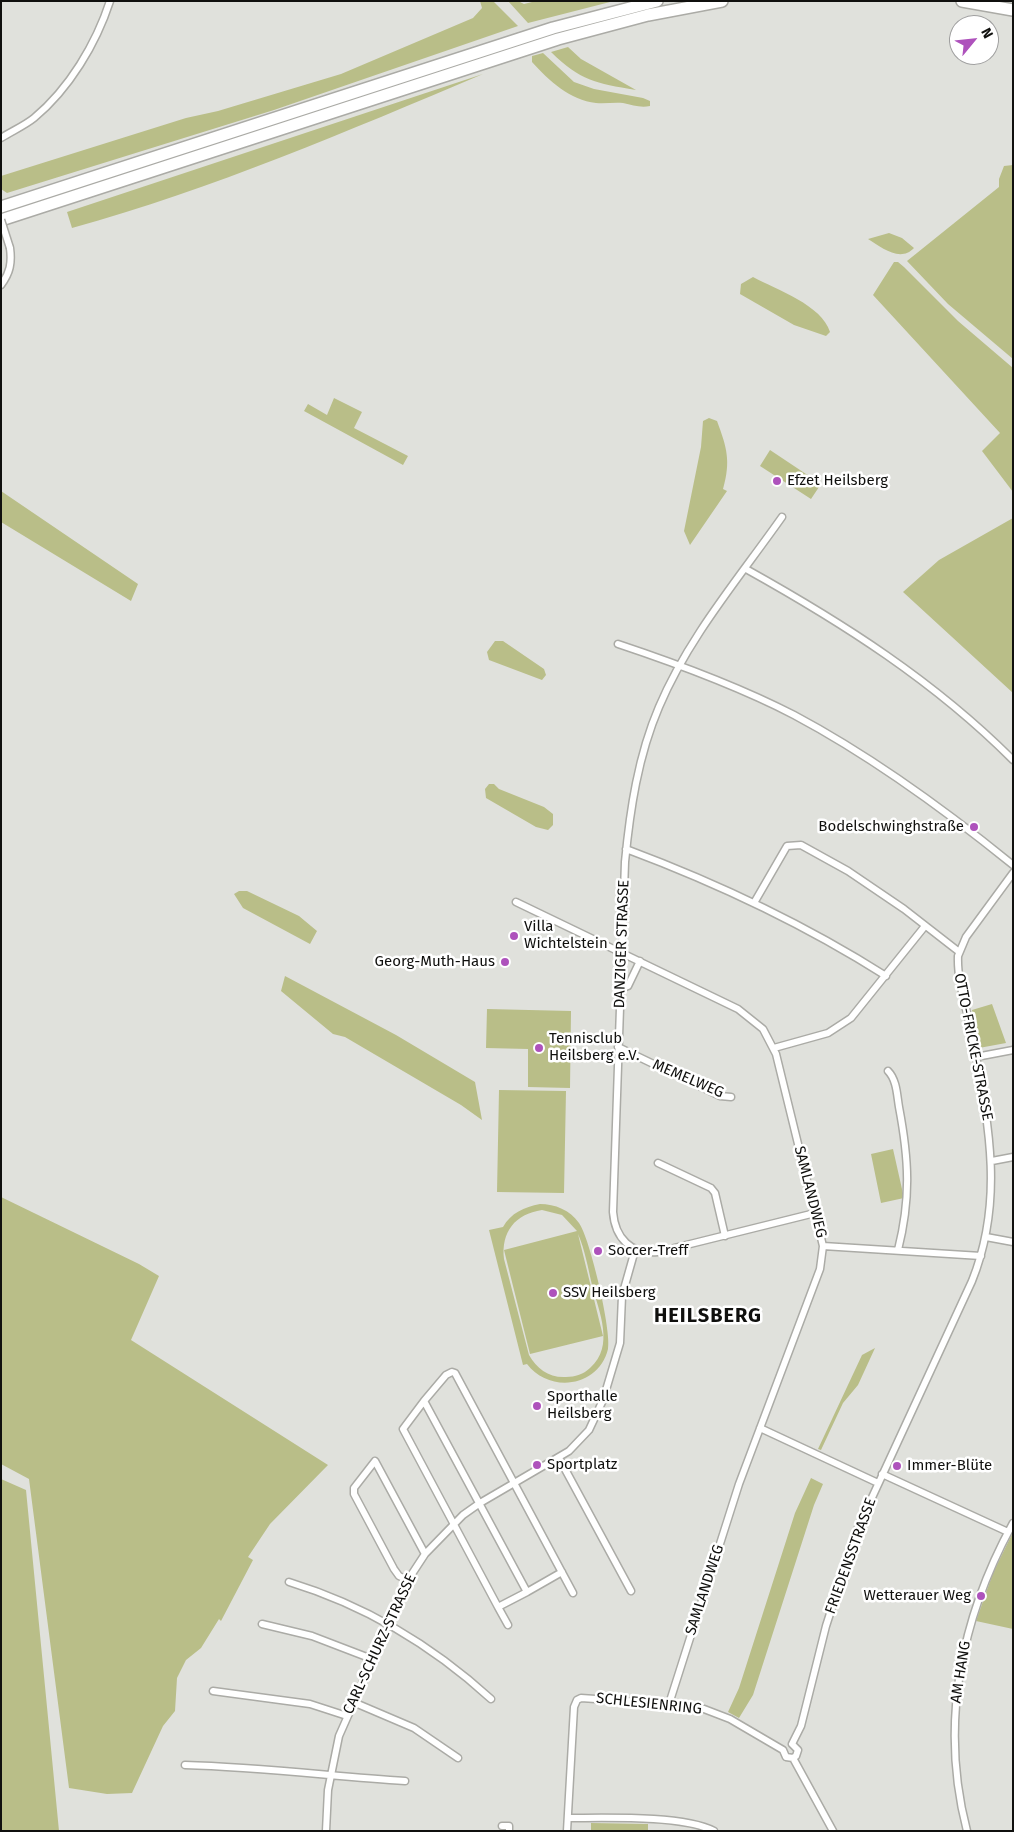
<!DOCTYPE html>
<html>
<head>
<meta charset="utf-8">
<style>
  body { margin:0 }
  #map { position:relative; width:1014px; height:1832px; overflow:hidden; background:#e0e1dc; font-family:"Fira Sans",sans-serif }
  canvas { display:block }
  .frame { position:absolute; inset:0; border:2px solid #10100e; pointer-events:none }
  .north { position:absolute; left:949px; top:15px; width:50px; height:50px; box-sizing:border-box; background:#fff; border:1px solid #9f9f9f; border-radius:50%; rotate:62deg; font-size:14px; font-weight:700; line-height:20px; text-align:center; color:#10100e }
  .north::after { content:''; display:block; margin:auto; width:18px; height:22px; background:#ae52bc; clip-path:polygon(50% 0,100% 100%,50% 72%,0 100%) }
</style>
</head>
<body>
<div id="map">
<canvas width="1014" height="1832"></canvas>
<div class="frame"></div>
<div class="north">N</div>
</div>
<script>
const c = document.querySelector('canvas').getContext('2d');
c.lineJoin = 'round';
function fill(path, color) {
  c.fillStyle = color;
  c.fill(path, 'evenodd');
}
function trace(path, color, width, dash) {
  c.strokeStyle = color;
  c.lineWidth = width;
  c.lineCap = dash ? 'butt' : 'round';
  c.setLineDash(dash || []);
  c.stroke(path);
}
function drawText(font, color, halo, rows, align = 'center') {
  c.font = font + ' "Fira Sans",sans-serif';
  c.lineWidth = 5;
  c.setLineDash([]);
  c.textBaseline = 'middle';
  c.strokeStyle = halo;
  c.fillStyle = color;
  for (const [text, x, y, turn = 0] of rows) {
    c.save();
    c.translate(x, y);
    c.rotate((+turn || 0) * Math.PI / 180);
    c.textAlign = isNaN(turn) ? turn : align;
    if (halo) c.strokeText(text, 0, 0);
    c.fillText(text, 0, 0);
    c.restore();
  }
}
const green = new Path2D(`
  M 480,1 L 493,1 L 518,26 L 274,110 L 7,193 L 1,189 L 1,176 L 186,118 L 218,111 L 341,74 L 473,18 L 482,8 Z
  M 508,1 L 518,1 L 524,4 L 536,1 L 614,1 L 528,23 Z
  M 568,47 L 581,59 L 636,90 C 595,83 581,81 551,52 Z
  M 543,53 L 574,82 L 594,89 L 643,98 L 650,101 L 650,106 C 640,108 633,105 623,103 C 614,102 605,104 596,103 C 570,100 549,81 532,62 L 532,56 Z
  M 483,74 C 348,131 213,189 72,228 L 67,212 Z
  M 1013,165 L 1013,359 L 948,304 L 907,261 L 999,187 L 999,179 L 1004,166 Z
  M 889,233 L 902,238 L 914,248 C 900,263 881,247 868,239 Z
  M 894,262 L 898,262 L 904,267 L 958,321 L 1013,368 L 1013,492 L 982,451 L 1000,433 L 873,295 Z
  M 753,277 C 777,290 822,305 830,332 L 826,336 L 794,325 L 740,294 L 741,284 Z
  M 334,398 L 362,412 L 354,428 L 408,456 L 403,465 L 304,411 L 308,404 L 327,415 Z
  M 709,418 L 717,421 C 727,448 731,461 723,489 L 727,491 L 690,545 L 684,531 L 701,447 L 703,421 Z
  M 770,450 L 821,484 L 811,499 L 760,466 Z
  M 1,491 L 138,584 L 131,601 L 1,522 Z
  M 1013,518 L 1013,693 L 903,592 L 939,560 Z
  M 495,641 L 503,641 L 544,669 L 546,675 L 542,680 L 489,660 L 487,652 Z
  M 489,784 L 494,784 L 499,789 L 544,807 L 553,814 L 553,825 L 548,830 L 536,827 L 486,798 L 485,789 Z
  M 239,891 L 247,891 L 299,916 L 317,931 L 310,944 L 243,908 L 234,894 Z
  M 285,976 L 396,1035 L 475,1082 L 482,1120 L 461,1105 L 345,1037 L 333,1034 L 281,991 Z
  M 992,1004 L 1006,1043 L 979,1048 L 972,1010 Z
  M 487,1009 L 571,1011 L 570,1088 L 528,1087 L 528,1049 L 486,1048 Z
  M 499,1090 L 566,1091 L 564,1193 L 497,1192 Z
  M 893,1149 L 904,1198 L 881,1203 L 871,1154 Z
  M 1,1197 L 139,1264 L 159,1276 L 131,1340 L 328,1465 L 270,1524 L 248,1557 L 253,1560 L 221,1621 L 219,1619 L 201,1648 L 186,1660 L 177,1678 L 175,1711 L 163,1726 L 132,1793 L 107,1794 L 69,1788 L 29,1479 L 1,1464 Z
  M 540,1204 C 555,1204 570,1210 579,1223 C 590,1238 612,1332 608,1349 C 599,1387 550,1394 527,1364 L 523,1365 L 489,1230 L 503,1227 C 511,1213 524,1207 540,1204 ZM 542,1210 L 562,1215 L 577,1231 L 504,1250 L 530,1354 L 603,1336 L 578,1234 C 585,1250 588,1268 592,1285 C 599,1312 615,1346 590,1368 C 584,1374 575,1377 566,1377 C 549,1378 537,1369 529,1355 L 504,1259 C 501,1232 515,1214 542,1210 Z
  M 875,1348 L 858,1385 L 843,1403 L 821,1450 L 818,1449 L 862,1355 Z
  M 811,1478 L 823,1484 L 814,1505 L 753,1695 L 739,1718 L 728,1712 L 739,1688 L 795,1513 Z
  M 1,1479 L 26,1490 L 59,1831 L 1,1831 Z
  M 1013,1532 L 1013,1629 L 976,1621 L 993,1573 Z
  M 591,1823 L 648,1824 L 648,1831 L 591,1831 Z`);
const street = new Path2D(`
  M 1,138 C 12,131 24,126 34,118 C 69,89 96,44 110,1
  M 1,285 C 10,273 12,263 10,248
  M 782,517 C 739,578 688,638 659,707 C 638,756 630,810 625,862 L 613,1212 C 615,1238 631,1255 658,1252 L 815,1213
  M 746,569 C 843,623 934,681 1013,760
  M 618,644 C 678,664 738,686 794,715 C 873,757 944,809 1013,865
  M 626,849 C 717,883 804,924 886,976
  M 516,902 L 738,1009 L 763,1029 L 776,1054 L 823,1246 L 820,1269 L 739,1484 L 669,1704
  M 754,903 L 787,846 L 801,845 L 848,871 L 904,909 L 958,951
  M 620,989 L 628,986 L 640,961
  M 618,1047 L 720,1096 L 731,1097
  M 774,1048 L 828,1033 L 851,1018 L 925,926
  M 976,1057 L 1013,1050
  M 888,1071 C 897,1080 897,1096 899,1107 C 909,1160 911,1198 898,1250
  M 992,1161 L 1013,1157
  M 658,1163 L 711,1188 L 715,1193 L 725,1236
  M 986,1237 L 1013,1242
  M 823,1246 L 981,1256
  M 424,1401 L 446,1375 L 452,1372 L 455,1373 L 573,1593
  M 760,1428 L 878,1483
  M 559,1458 L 631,1591
  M 882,1474 L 1008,1532
  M 408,1580 L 399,1576 L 394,1569 L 354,1494 L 354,1488 L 375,1461 L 425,1554
  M 289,1582 C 364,1605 433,1646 491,1699
  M 527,1592 L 498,1607 L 403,1429 L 424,1401 L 527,1592 L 562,1572
  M 498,1607 L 508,1625
  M 262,1624 L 312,1636 L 372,1659
  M 213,1691 L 310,1704 L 347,1716
  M 353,1702 L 414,1728 L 458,1758
  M 792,1744 L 801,1726 L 826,1626 L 857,1530 L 972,1281 C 1006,1196 987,1117 971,1030 C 966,1007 957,980 958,956 L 966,937 L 1013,873
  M 792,1744 L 798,1750 L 796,1756 L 793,1758
  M 185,1765 C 259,1767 331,1776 405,1781
  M 568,1818 C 605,1818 683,1815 714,1831
  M 502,1826 L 509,1826 L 509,1831
  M 326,1831 L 328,1790 L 339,1736 L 408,1580 L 425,1554 L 463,1515 L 480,1503 L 569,1451 L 589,1430 L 603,1400 L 620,1343 L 622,1296 L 635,1250
  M 567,1831 L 574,1707 L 577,1700 L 581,1698 L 669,1704 L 704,1709 L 730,1719 L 783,1750 L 786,1757 L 793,1758 L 833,1831
  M 967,1831 C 939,1724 961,1618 1013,1523`);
const highway = new Path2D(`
  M 962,1 L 1013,10
  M 1,207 L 553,28 L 657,1
  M 1,220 L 558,39 L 648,15 L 722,1`);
const streetBridge = new Path2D(`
  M 1,220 L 10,248`);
const markers = [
  [777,481,5,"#ae52bc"],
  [974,827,5,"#ae52bc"],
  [514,936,5,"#ae52bc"],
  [505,962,5,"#ae52bc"],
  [539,1048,5,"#ae52bc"],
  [598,1251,5,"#ae52bc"],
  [553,1293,5,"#ae52bc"],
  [537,1406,5,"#ae52bc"],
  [537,1465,5,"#ae52bc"],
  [897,1466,5,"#ae52bc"],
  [981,1596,5,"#ae52bc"]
];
const poiNames = [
  ["Efzet Heilsberg",787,481],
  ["Bodelschwinghstraße",964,827,"right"],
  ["Villa",524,927],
  ["Wichtelstein",524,944],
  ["Georg-Muth-Haus",495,962,"right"],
  ["Tennisclub",549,1039],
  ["Heilsberg e.V.",549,1056],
  ["Soccer-Treff",608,1251],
  ["SSV Heilsberg",563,1293],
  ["Sporthalle",547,1397],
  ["Heilsberg",547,1414],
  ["Sportplatz",547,1465],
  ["Immer-Blüte",907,1466],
  ["Wetterauer Weg",971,1596,"right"]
];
const streetNames = [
  ["DANZIGER STRASSE",622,944,-88],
  ["OTTO-FRICKE-STRASSE",973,1047,79],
  ["MEMELWEG",688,1079,23],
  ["SAMLANDWEG",810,1192,76],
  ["FRIEDENSSTRASSE",851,1556,-70],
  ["SAMLANDWEG",705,1590,-72],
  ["CARL-SCHURZ-STRASSE",380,1644,-65],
  ["AM HANG",961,1672,-81],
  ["SCHLESIENRING",649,1704,6]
];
const districtNames = [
  ["HEILSBERG",708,1316]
];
fill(green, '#b9be88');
trace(street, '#ababa6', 9);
trace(highway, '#ababa6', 14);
trace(street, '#fff', 6);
trace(highway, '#fff', 11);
trace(streetBridge, '#ababa6', 9, []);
trace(streetBridge, '#fff', 6);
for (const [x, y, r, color] of markers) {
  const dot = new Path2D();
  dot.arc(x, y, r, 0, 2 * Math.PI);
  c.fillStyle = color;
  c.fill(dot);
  trace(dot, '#fff', 2);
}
drawText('15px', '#10100e', '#fff', poiNames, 'left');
drawText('15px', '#10100e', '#fff', streetNames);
c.letterSpacing = '1px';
drawText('bold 20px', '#10100e', '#fff', districtNames);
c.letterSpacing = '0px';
</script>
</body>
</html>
